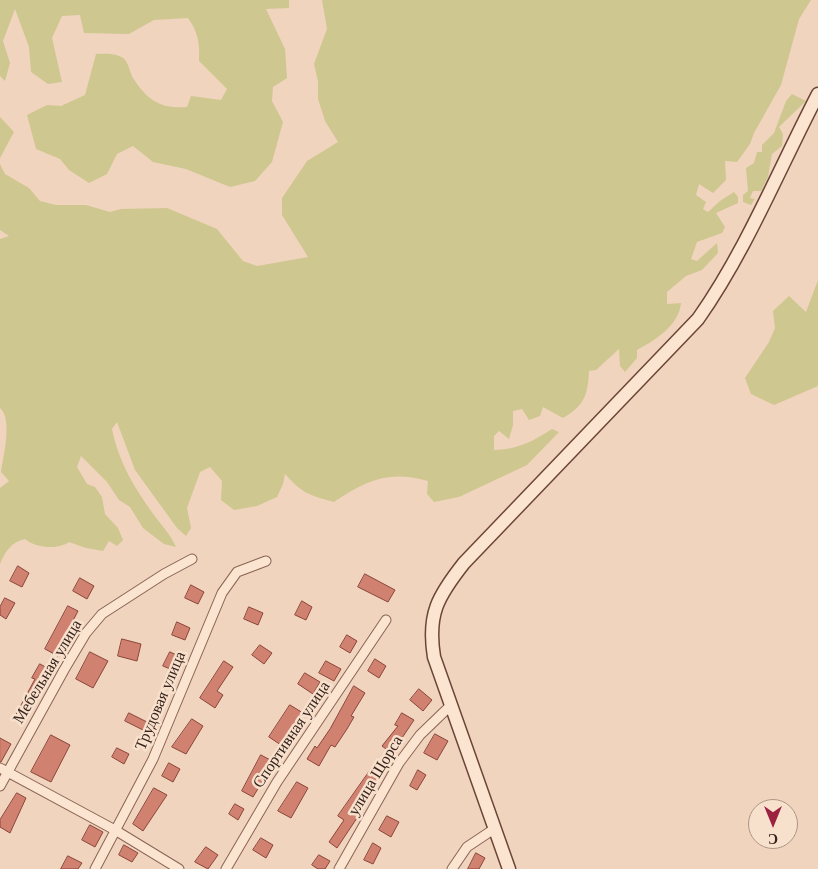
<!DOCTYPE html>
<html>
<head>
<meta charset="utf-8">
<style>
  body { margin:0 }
  #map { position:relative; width:818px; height:869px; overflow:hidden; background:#f0d4bd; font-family:Georgia,serif }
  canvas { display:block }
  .north { position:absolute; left:748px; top:799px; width:50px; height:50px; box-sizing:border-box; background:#f7e1cd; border:1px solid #ab9586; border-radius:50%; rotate:180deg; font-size:14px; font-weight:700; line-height:20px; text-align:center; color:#38221b }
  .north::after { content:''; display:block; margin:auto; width:18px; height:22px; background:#9c2140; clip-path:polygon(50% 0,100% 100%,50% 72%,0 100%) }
</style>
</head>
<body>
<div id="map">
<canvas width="818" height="869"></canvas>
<div class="north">С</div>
</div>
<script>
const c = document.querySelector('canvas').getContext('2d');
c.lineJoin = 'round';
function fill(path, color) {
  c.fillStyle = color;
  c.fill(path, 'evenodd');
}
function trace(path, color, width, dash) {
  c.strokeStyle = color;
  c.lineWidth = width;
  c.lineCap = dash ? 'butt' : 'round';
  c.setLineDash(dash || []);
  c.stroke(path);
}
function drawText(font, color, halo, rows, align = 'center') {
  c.font = font + ' Georgia,serif';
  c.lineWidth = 5;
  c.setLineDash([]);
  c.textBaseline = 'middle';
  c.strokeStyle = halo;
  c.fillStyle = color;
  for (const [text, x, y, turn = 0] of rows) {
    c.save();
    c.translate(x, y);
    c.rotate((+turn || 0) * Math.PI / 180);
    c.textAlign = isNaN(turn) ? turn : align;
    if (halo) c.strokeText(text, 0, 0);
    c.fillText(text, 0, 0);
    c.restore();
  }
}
const green = new Path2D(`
  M 0,0 L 289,0 L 289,8 L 266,9 L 285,49 L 287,78 L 273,87 L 272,101 L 283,122 L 272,162 L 255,181 L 230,187 L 186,169 L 153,162 L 133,146 L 117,154 L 107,174 L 89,183 L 69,170 L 60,159 L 36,149 L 27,115 L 47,105 L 61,106 L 85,95 L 96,54 C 103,54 112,53 119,56 C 129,59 129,71 133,78 C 148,101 161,109 187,107 L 191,96 L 221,100 L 227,89 L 199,61 C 200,43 198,32 188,18 L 154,20 L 129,34 L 84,33 L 80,15 L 62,16 L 52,38 L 62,82 L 48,84 L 31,72 L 29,47 L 15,9 L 3,41 L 10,63 L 5,81 L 0,76 Z
  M 322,0 L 811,0 L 799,19 L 781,85 L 754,133 L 750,144 L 737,162 L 725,161 L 726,180 L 713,193 L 699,184 L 696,195 L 706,202 L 703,209 L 708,212 L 720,201 L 734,192 L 738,197 L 738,203 L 716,213 L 725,227 L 722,233 L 697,242 L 691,259 L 697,261 L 717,243 L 718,253 L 702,270 L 686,276 L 667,292 L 667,304 L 681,303 C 679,325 656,340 637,350 L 637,358 L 625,372 L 620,366 L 619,349 L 596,370 L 589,371 C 588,395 584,406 563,418 L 543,407 L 540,416 L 529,420 L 522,409 L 513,411 L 513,425 L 509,439 L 499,431 L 494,436 L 494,450 C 516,450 534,441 552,429 L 559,432 L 527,465 L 459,497 L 434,502 L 427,494 L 428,481 C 388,470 367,480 334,502 C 308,495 302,493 285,474 L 283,484 L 277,497 L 257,506 L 234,510 L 221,500 L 222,481 L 210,467 L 200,472 L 187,508 L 191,528 L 186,536 L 177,528 L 135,470 L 117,422 L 112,429 C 119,463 134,487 154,515 C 162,526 171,535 176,547 L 164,544 L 143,528 L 130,507 L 119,500 L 107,482 L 81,456 L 77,467 L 87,484 L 95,487 L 102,497 L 105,514 L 118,528 L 123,540 L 117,546 L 109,541 L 103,551 L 86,548 L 69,542 C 58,550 35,548 25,539 C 11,542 5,552 0,564 L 0,488 L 9,481 L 1,472 C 3,457 13,419 0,408 L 0,239 L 9,236 L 0,230 L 0,164 L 5,174 L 29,188 L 40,201 L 56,205 L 86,205 L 110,212 L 121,209 L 167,208 L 217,229 L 243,261 L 257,266 L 308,257 L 282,215 L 282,198 L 307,161 L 338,142 L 325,121 L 318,99 L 318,81 L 314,64 L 327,29 Z
  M 792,94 L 806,101 L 779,127 L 783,134 L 782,146 L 772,154 L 768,177 L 761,191 L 753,191 L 750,198 L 755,199 L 751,205 L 743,202 L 743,195 L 748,191 L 746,168 L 754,163 L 757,152 L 762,152 L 762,145 L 774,133 L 786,101 Z
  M 0,117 L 14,132 L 0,158 Z
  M 818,280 L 818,386 L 774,405 L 751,394 L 745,378 L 769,342 L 775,328 L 773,311 L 789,296 L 806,312 Z`);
const building = new Path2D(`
  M 18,566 L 29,573 L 22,587 L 10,581 Z
  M 365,574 L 395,590 L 388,602 L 358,587 Z
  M 80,578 L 94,586 L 87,599 L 73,591 Z
  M 191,585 L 204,592 L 198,604 L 185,598 Z
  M 5,598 L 15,603 L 6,619 L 0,615 L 0,607 Z
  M 302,601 L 312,607 L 306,620 L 295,615 Z
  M 68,606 L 78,611 L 64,638 L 67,639 L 58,656 L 45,649 Z
  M 249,607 L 263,613 L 258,625 L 244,619 Z
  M 177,622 L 190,628 L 185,640 L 172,635 Z
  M 347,635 L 357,641 L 350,653 L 340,647 Z
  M 122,639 L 141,644 L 137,661 L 118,656 Z
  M 260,645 L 272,653 L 264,664 L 252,655 Z
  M 90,652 L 108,661 L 93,688 L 76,679 Z
  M 170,652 L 181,657 L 175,671 L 163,666 Z
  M 375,659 L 386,666 L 379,678 L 368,671 Z
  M 224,661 L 233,667 L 217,691 L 223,695 L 215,708 L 200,698 Z
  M 326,661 L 341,669 L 334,681 L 319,673 Z
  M 40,664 L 51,670 L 22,724 L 13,720 L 35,679 L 32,678 Z
  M 305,673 L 320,682 L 313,694 L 298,684 Z
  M 354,686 L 365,693 L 351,716 L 354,717 L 347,729 L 335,747 L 331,745 L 319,766 L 307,759 L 315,746 L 317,748 L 330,729 Z
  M 419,689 L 432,700 L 423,711 L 410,700 Z
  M 290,705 L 303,713 L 281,745 L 269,737 Z
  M 129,713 L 151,724 L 147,732 L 125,721 Z
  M 402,713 L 414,720 L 400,741 L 403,743 L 394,755 L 382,746 L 398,726 L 395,725 Z
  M 192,719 L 203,726 L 186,754 L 172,747 Z
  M 435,734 L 448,741 L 437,760 L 424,753 Z
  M 51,735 L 70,745 L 51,782 L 31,772 Z
  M 0,738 L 11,744 L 1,762 L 0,762 Z
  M 117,748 L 129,754 L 124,764 L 112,757 Z
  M 261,755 L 274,762 L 253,797 L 242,791 Z
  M 169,763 L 180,769 L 173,782 L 162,776 Z
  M 374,765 L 384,771 L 369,792 L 371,794 L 357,814 L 359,815 L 337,848 L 329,842 L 344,820 L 338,816 Z
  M 418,770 L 426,775 L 417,790 L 410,786 Z
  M 297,782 L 308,788 L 291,818 L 278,811 Z
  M 154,788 L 167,795 L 143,831 L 133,824 Z
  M 17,793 L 26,798 L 10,833 L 0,827 L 0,820 Z
  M 235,804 L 244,809 L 238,820 L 229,814 Z
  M 387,816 L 399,822 L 391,837 L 379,830 Z
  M 90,825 L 103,832 L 95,847 L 82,840 Z
  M 261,838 L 273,845 L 266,858 L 253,850 Z
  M 373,843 L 381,848 L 373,864 L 364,860 Z
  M 124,845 L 138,853 L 132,862 L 119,855 Z
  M 206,847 L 218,855 L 208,869 L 195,862 Z
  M 476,853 L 485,858 L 479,869 L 468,869 Z
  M 319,855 L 330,861 L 325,869 L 318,869 L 312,865 Z
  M 68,856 L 82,863 L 78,869 L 61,869 Z`);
const street = new Path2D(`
  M 0,768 L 115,830 L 179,869
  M 0,786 L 64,670 L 86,633 L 102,614 L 164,574 L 192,559
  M 95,869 L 153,759 L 222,593 L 237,572 L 266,561
  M 226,869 L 277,782 L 386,620
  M 339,869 L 399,763 L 420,735 L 450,706
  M 452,869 L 467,847 L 494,829`);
const secondary = new Path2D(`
  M 509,869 L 434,657 C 427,614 438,596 464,563 L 698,319 C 746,251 779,169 818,94`);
const streetNames = [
  ["Мебельная улица",48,672,-59],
  ["Трудовая улица",161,701,-67],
  ["Спортивная улица",292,735,-56],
  ["улица Щорса",376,776,-59]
];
fill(green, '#cfc790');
fill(building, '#d18170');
trace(building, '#8a4539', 1);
trace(street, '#896455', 11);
trace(secondary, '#6b4538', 15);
trace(street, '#fbe4d0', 9);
trace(secondary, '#fbe4d0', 12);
drawText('16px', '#38221b', '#f7e1cd', streetNames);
</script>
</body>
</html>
